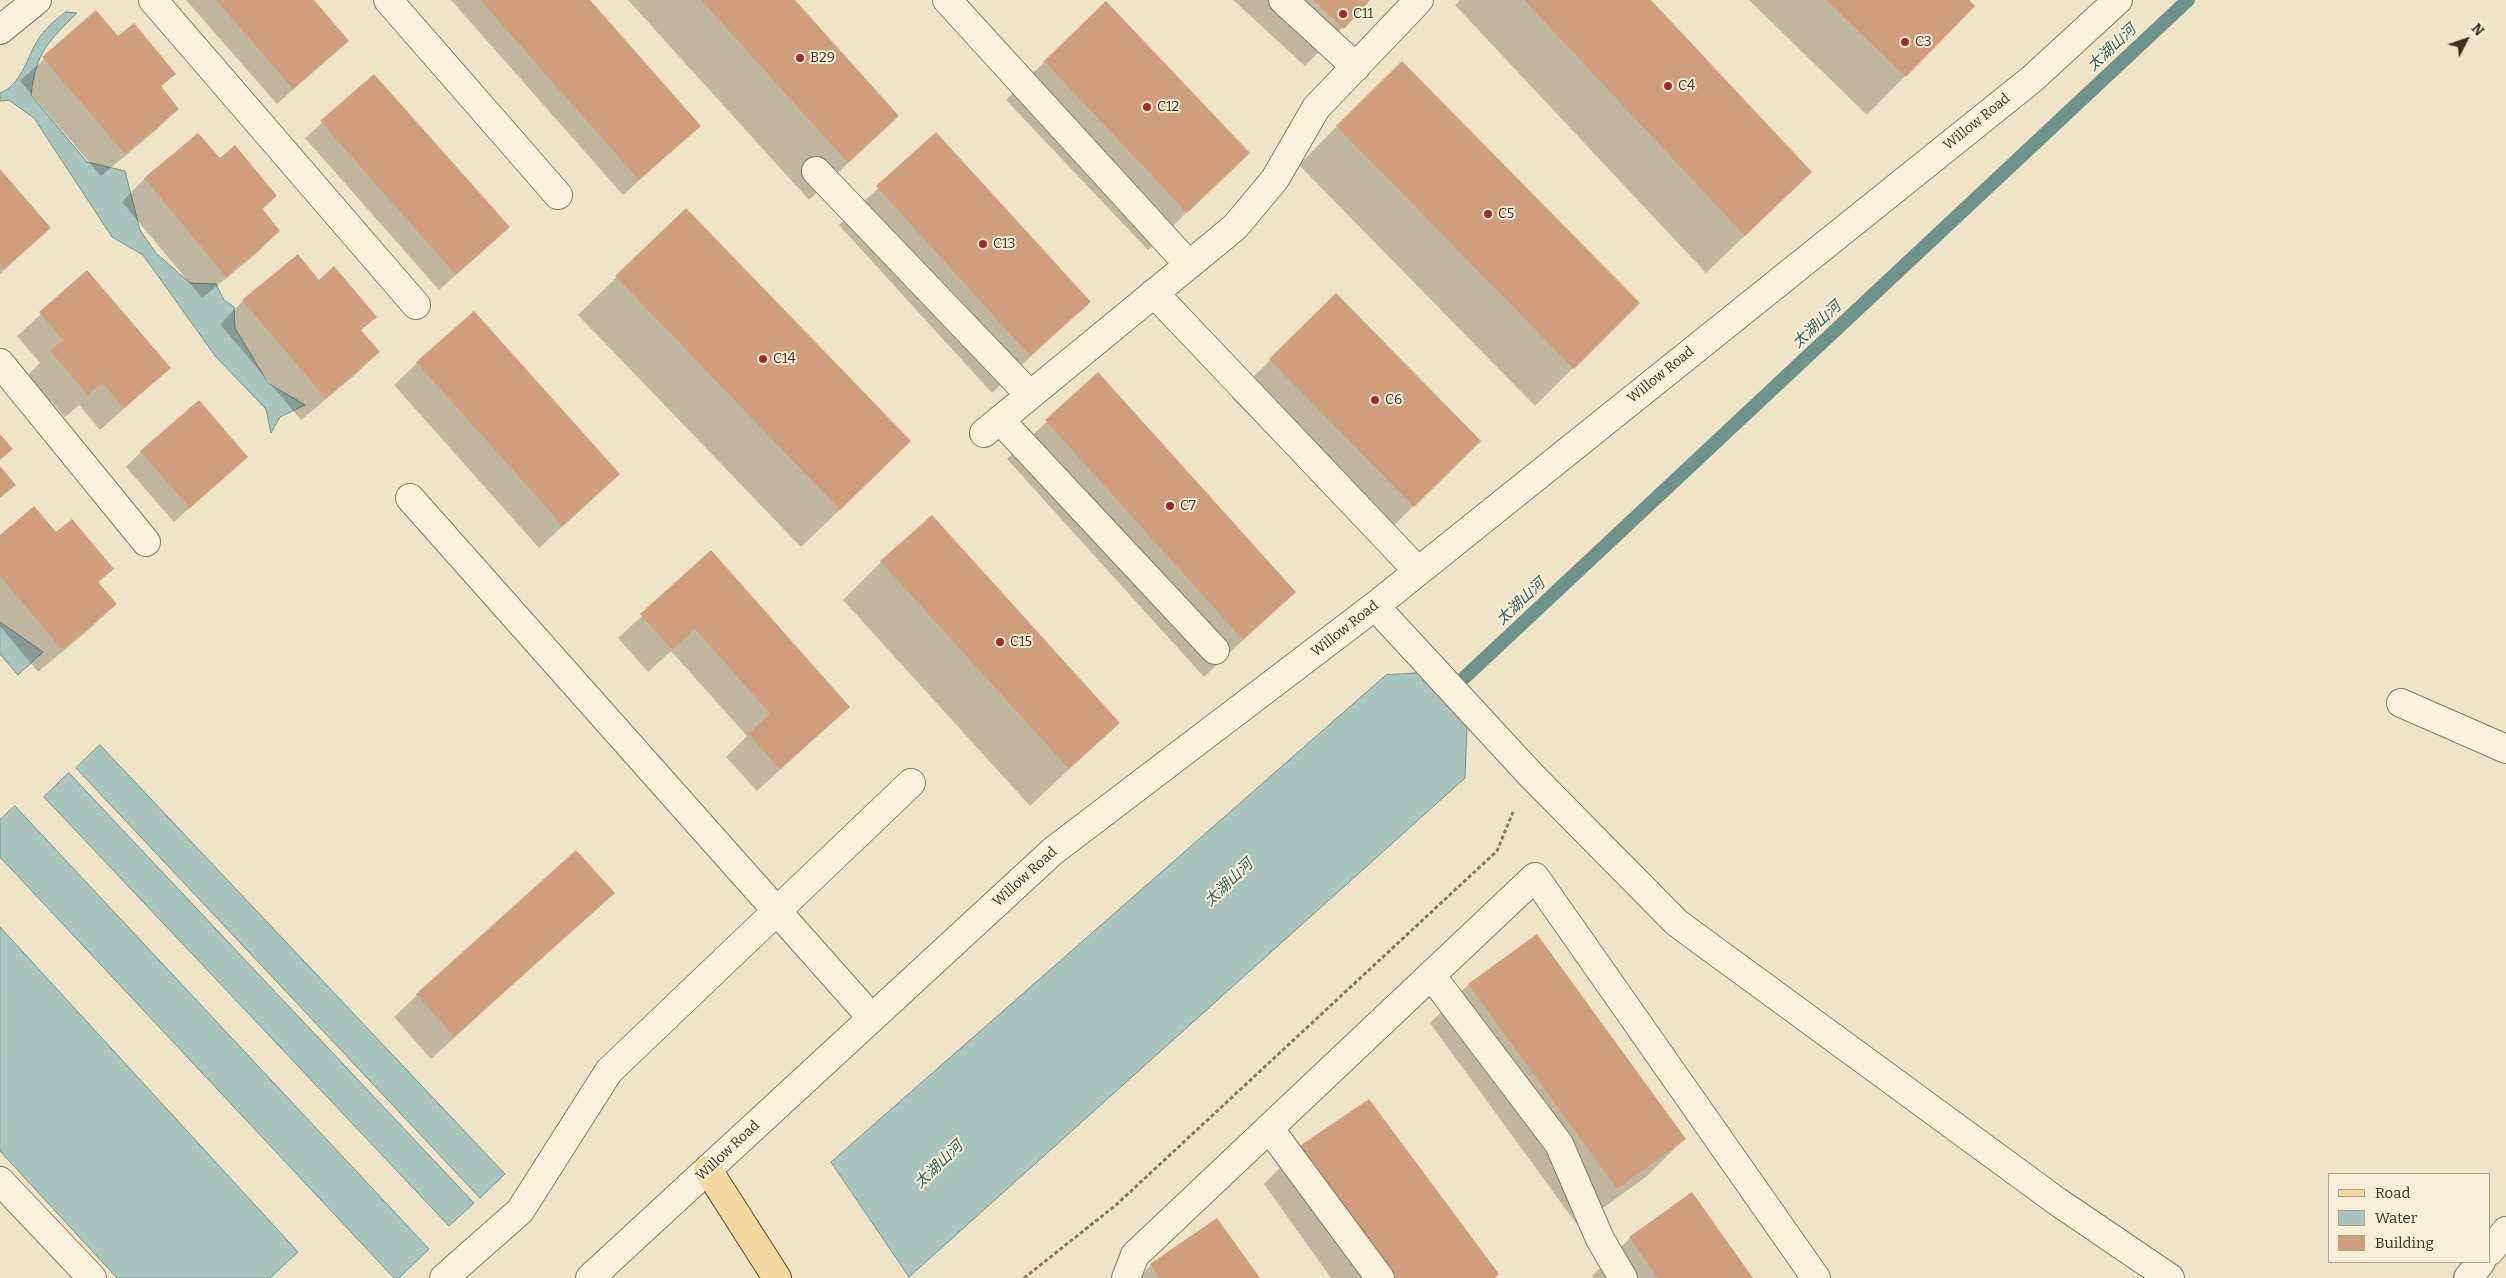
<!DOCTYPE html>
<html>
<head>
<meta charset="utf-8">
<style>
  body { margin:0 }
  #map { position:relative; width:2506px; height:1278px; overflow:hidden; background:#f0e4c8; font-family:Bitter,serif }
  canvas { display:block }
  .legend { position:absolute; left:2328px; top:1173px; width:162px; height:90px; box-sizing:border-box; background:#f7eed8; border:1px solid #ada18e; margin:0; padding:6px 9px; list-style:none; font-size:15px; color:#3d2e20 }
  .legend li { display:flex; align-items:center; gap:10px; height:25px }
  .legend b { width:25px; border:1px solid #ada18e }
  .north { position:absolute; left:2441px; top:15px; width:50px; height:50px; -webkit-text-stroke:4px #f7eed8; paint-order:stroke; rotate:49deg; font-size:14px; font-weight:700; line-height:20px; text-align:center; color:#3d2e20 }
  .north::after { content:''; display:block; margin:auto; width:18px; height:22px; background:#3d2e20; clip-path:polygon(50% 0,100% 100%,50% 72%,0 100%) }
</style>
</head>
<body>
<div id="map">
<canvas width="2506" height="1278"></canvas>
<ul class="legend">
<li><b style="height:6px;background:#f3d9a0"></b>Road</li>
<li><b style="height:14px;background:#a9c4bc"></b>Water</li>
<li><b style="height:14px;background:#cf9f7d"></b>Building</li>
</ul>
<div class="north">N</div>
</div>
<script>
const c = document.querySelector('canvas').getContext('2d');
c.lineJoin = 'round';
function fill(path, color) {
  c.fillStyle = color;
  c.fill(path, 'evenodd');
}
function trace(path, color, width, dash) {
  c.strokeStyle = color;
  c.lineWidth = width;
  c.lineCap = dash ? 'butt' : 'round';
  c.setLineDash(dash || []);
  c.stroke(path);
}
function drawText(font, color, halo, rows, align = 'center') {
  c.font = font + ' Bitter,"Noto Sans SC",serif';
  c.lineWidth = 4;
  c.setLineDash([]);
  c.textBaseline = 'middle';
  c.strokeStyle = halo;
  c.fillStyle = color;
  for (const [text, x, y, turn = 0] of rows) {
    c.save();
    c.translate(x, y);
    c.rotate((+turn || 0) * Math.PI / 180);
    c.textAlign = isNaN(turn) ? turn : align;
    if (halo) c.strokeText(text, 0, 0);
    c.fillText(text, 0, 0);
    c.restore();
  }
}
const water = new Path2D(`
  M 66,12 L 77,13 C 48,42 36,52 31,95 L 87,162 L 125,171 L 140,230 L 156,253 L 190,283 L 216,284 L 224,300 L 234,307 L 235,328 L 268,383 L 305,405 L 280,417 L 271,433 L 266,409 L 216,357 L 143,255 L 112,237 L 34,118 L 9,100 L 0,101 L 0,93 C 20,86 27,59 36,43 C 43,31 54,20 66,12 Z
  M 0,622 L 43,652 L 18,675 L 0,654 Z
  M 1419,673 L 1467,725 L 1465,778 L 909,1277 L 831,1162 L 1386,675 Z
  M 100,745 L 505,1174 L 480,1198 L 76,768 Z
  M 69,773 L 474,1203 L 449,1226 L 44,797 Z
  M 15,806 L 429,1249 L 399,1278 L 394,1278 L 0,857 L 0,820 Z
  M 0,927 L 298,1252 L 270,1278 L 117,1278 L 0,1151 Z`);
const shadow = new Path2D(`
  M 186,0 L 312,0 L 348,41 L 277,104 Z
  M 451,0 L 589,0 L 699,126 L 623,195 Z
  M 628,0 L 794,0 L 898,116 L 809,200 Z
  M 1233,0 L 1369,0 L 1305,66 Z
  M 1460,0 L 1650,0 L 1811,172 L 1706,273 L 1455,5 Z
  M 1749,0 L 1967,0 L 1973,6 L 1867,115 Z
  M 96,12 L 118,38 L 174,73 L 160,88 L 178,109 L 155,131 L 101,176 L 20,81 Z
  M 1045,61 L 1248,153 L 1148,250 L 1006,100 Z
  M 374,76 L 508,227 L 439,290 L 305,138 Z
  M 1337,126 L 1600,341 L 1535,406 L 1299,165 Z
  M 198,134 L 220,160 L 276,196 L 262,210 L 279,231 L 256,254 L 202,298 L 122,202 L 144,179 Z
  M 936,134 L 1089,302 L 992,393 L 839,225 Z
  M 0,171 L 50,228 L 0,274 Z
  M 686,209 L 872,479 L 801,547 L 578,315 Z
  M 87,272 L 170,368 L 100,430 L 79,405 L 65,417 L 28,375 L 40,363 L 17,336 Z
  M 319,281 L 375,317 L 360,331 L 378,352 L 355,375 L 301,420 L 220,324 L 243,301 Z
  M 1336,295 L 1441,479 L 1375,544 L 1232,398 Z
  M 417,363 L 619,474 L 539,548 L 394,385 Z
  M 1098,374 L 1294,592 L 1204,677 L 1007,459 Z
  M 141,452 L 246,457 L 174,522 L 126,467 Z
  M 56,533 L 112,569 L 98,583 L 115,604 L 92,627 L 38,672 L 0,626 L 0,536 Z
  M 711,552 L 849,707 L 757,791 L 726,757 L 747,736 L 671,651 L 648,672 L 618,638 Z
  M 881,562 L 1118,723 L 1030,806 L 843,600 Z
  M 613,893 L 431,1059 L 394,1017 L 417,995 Z
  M 1468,985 L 1684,1139 L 1646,1177 L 1578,1226 L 1430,1023 Z
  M 1302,1145 L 1494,1278 L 1331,1278 L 1264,1184 Z
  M 1630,1238 L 1751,1278 L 1593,1278 L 1592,1276 Z
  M 1151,1265 L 1258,1278 L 1139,1278 Z`);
const stream = new Path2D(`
  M 1449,692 L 2188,0`);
const building = new Path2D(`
  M 216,0 L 314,0 L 349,41 L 293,89 Z
  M 480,0 L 590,0 L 701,126 L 639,180 Z
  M 701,0 L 795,0 L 899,116 L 848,163 Z
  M 1313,0 L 1370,0 L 1344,29 Z
  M 1524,0 L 1651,0 L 1812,172 L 1745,236 Z
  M 1826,0 L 1969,0 L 1975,6 L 1906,77 Z
  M 1106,1 L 1250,153 L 1187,213 L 1044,61 Z
  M 96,10 L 118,36 L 134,23 L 176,74 L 161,86 L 179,109 L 125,154 L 42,57 Z
  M 1402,61 L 1640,303 L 1574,369 L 1336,126 Z
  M 374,74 L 510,227 L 456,275 L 320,121 Z
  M 936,132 L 1091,302 L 1030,356 L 876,186 Z
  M 198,133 L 220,158 L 235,145 L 277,196 L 262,208 L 280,231 L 226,277 L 144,178 Z
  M 0,169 L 51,228 L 4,269 L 0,264 Z
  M 686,208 L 911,441 L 840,510 L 615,276 Z
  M 298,254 L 319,280 L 334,266 L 377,317 L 361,330 L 380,352 L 325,398 L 242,300 Z
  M 87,270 L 171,368 L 124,408 L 102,383 L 88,395 L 50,351 L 63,340 L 39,312 Z
  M 1336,293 L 1481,441 L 1414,507 L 1269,359 Z
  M 474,311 L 620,474 L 563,526 L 416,362 Z
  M 1098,372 L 1296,592 L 1243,640 L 1045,420 Z
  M 199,400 L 248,457 L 190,508 L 140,451 Z
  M 0,434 L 13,449 L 0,460 Z
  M 0,466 L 16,485 L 0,498 Z
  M 34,506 L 56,532 L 72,519 L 114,569 L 98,582 L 117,604 L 62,650 L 0,576 L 0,535 Z
  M 932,515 L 1120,723 L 1069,769 L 880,561 Z
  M 711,550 L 850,707 L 780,769 L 748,734 L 770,714 L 695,629 L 672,650 L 640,614 Z
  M 576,850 L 615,893 L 454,1037 L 416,994 Z
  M 1537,934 L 1686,1139 L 1617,1189 L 1468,984 Z
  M 1369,1099 L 1499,1274 L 1495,1278 L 1396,1278 L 1301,1145 Z
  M 1692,1192 L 1753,1278 L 1658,1278 L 1629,1237 Z
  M 1217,1218 L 1260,1278 L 1160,1278 L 1150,1264 Z`);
const path = new Path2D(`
  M 1024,1278 L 1116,1205 L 1497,851 L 1513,812`);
const minor = new Path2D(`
  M 153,0 L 416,305
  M 388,0 L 558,195
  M 947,0 L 1189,265
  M 1283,0 L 1356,67
  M 0,30 L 37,0
  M 816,171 L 1030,395
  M 1154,293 L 1417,570
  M 0,363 L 146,542
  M 1000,420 L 1215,650
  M 984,433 L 1235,227 L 1275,179 L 1316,108 L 1419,0
  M 410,498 L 871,1017
  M 1375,606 L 1530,774 L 1677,923 L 2058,1202 L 2170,1278
  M 2401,703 L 2506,749
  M 1431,975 L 1559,1144 L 1600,1239 L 1623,1278
  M 1269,1128 L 1380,1278
  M 0,1181 L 92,1278
  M 2490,1251 L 2506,1231
  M 444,1278 L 520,1211 L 609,1071 L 911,783
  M 590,1278 L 1053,851 L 1375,606 L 2032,79 L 2118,0
  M 1126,1278 L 1135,1255 L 1535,877 L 1816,1278
  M 2468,1278 L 2481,1262`);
const major = new Path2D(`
  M 708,1170 L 777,1278`);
const markers = [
  [1343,14,5,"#9e2a2b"],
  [1905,42,5,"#9e2a2b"],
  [800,58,5,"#9e2a2b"],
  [1668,86,5,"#9e2a2b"],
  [1147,107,5,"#9e2a2b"],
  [1488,214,5,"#9e2a2b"],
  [983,244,5,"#9e2a2b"],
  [763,359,5,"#9e2a2b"],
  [1375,400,5,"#9e2a2b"],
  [1170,506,5,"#9e2a2b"],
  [1000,642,5,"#9e2a2b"]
];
const poiNames = [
  ["C11",1353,14],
  ["C3",1915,42],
  ["B29",810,58],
  ["C4",1678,86],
  ["C12",1157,107],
  ["C5",1498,214],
  ["C13",993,244],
  ["C14",773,359],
  ["C6",1385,400],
  ["C7",1180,506],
  ["C15",1010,642]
];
const streetNames = [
  ["Willow Road",1977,122,-39],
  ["Willow Road",1661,375,-39],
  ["Willow Road",1345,629,-38],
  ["Willow Road",1025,877,-42],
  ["Willow Road",728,1151,-43]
];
const waterNames = [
  ["太湖山河",2112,48,-43],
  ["太湖山河",1817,325,-43],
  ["太湖山河",1521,602,-43],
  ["太湖山河",1229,883,-44],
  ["太湖山河",939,1165,-44]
];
fill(water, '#a9c4bc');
trace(water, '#6f938a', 1);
fill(shadow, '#0003');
trace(stream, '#6f938a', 14);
fill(building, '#cf9f7d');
trace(minor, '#8d765c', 30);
trace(major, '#5b4430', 30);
trace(path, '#8d765c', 3, [4, 2.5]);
trace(minor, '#faf1dc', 28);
trace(major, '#f3d9a0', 28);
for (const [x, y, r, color] of markers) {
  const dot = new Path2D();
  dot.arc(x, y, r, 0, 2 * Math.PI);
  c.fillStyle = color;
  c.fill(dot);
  trace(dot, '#f7eed8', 2);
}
drawText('14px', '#3d2e20', '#f7eed8', poiNames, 'left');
drawText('14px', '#3d2e20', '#f7eed8', streetNames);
drawText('italic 15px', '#2f5d5a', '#f7eed8', waterNames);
</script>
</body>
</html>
